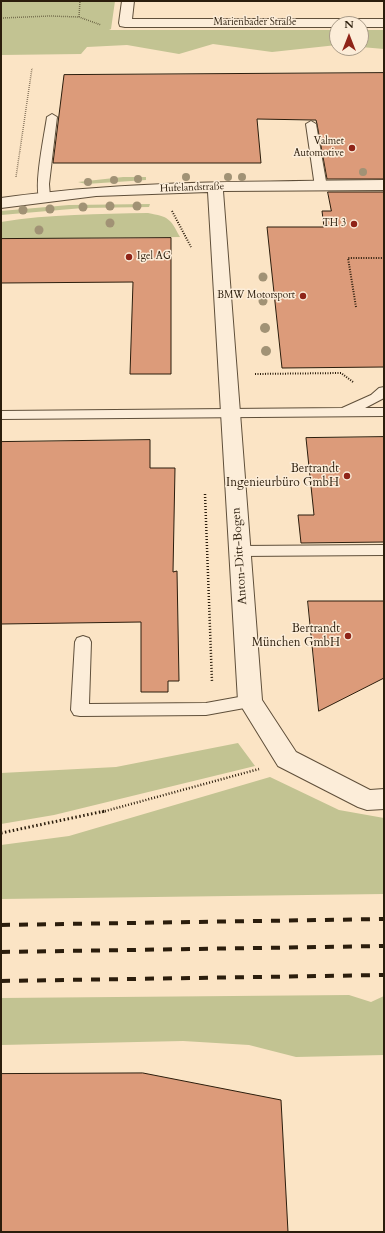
<!DOCTYPE html>
<html>
<head>
<meta charset="utf-8">
<style>
  body { margin:0 }
  #map { position:relative; width:385px; height:1233px; overflow:hidden; background:#fbe4c5; font-family:Cardo,serif }
  canvas { display:block }
  .frame { position:absolute; inset:0; border:2px solid #2b1d0c; pointer-events:none }
  .north { position:absolute; left:329px; top:16px; width:40px; height:40px; box-sizing:border-box; background:#fcedd9; border:1px solid #a89a87; border-radius:50%; rotate:0deg; font-size:11px; font-weight:700; line-height:16px; text-align:center; color:#2b1d0c }
  .north::after { content:''; display:block; margin:auto; width:14px; height:18px; background:#8f2418; clip-path:polygon(50% 0,100% 100%,50% 72%,0 100%) }
</style>
</head>
<body>
<div id="map">
<canvas width="385" height="1233"></canvas>
<div class="frame"></div>
<div class="north">N</div>
</div>
<script>
const c = document.querySelector('canvas').getContext('2d');
c.lineJoin = 'round';
function fill(path, color) {
  c.fillStyle = color;
  c.fill(path, 'evenodd');
}
function trace(path, color, width, dash) {
  c.strokeStyle = color;
  c.lineWidth = width;
  c.lineCap = dash ? 'butt' : 'round';
  c.setLineDash(dash || []);
  c.stroke(path);
}
function drawText(font, color, halo, rows, align = 'center') {
  c.font = font + ' Cardo,serif';
  c.lineWidth = 3;
  c.setLineDash([]);
  c.textBaseline = 'middle';
  c.strokeStyle = halo;
  c.fillStyle = color;
  for (const [text, x, y, turn = 0] of rows) {
    c.save();
    c.translate(x, y);
    c.rotate((+turn || 0) * Math.PI / 180);
    c.textAlign = isNaN(turn) ? turn : align;
    if (halo) c.strokeText(text, 0, 0);
    c.fillText(text, 0, 0);
    c.restore();
  }
}
const green = new Path2D(`
  M 1,1 L 115,1 L 111,29 L 109,30 L 337,30 L 337,45 L 272,52 L 213,44 L 179,54 L 127,45 L 87,47 L 81,54 L 1,55 Z
  M 361,30 L 384,30 L 384,49 L 361,47 Z
  M 123,177 L 146,177 L 146,180 L 86,184 L 78,182 Z
  M 150,204 L 149,207 L 83,208 L 1,215 L 1,211 L 69,205 Z
  M 148,213 C 169,217 170,218 180,237 L 1,239 L 1,222 C 50,214 99,214 148,213 Z
  M 238,743 L 255,766 L 54,815 L 1,824 L 1,773 L 116,767 Z
  M 270,777 L 339,810 L 384,818 L 384,894 L 1,899 L 1,845 L 69,836 Z
  M 349,995 L 371,1002 L 384,996 L 384,1055 L 296,1057 L 249,1045 L 183,1041 L 1,1045 L 1,998 Z`);
const building = new Path2D(`
  M 384,73 L 384,179 L 327,179 L 317,124 L 316,120 L 312,120 L 257,119 L 261,163 L 53,163 L 64,75 Z
  M 328,192 L 384,192 L 384,367 L 282,368 L 267,227 L 324,227 L 322,211 L 331,211 Z
  M 171,238 L 171,374 L 130,374 L 133,282 L 1,283 L 1,239 Z
  M 384,437 L 384,542 L 301,543 L 298,515 L 314,515 L 306,438 Z
  M 150,440 L 150,468 L 175,468 L 173,572 L 177,571 L 179,681 L 168,681 L 168,692 L 141,692 L 141,622 L 1,624 L 1,442 Z
  M 308,601 L 384,601 L 384,678 L 319,711 Z
  M 143,1073 L 281,1100 L 288,1232 L 1,1232 L 1,1074 Z`);
const pathFar3 = new Path2D(`
  M 79,17 L 80,1
  M 1,18 L 50,16 L 79,17 L 101,25
  M 16,177 L 32,68`);
const pathFar2 = new Path2D(`
  M 172,211 L 191,247
  M 356,307 L 348,258 L 384,258
  M 255,374 L 341,373 L 353,382`);
const pathFar1 = new Path2D(`
  M 205,494 L 212,682
  M 102,812 L 259,769`);
const path = new Path2D(`
  M 1,833 L 105,811`);
const lane = new Path2D(`
  M 52,114 L 57,117 L 49,184 L 50,197 L 48,199 L 40,199 C 33,188 45,132 47,117 Z
  M 311,121 L 316,124 L 327,187 L 321,190 L 315,187 L 306,124 Z
  M 384,387 L 384,398 L 365,408 L 384,408 L 384,416 L 1,419 L 1,411 L 342,408 L 371,395 L 379,388 Z
  M 384,545 L 384,555 L 240,556 L 235,555 L 232,551 L 235,547 L 240,546 Z
  M 83,636 L 89,638 L 91,642 L 89,704 L 206,703 L 250,695 L 256,697 L 258,701 L 256,705 L 250,707 L 206,715 L 80,716 L 74,715 L 71,710 L 75,642 L 77,638 Z`);
const street = new Path2D(`
  M 122,1 L 134,1 L 132,19 L 384,19 L 384,27 L 361,27 L 361,24 L 337,24 L 337,27 L 125,27 L 120,26 L 119,23 Z
  M 384,180 L 384,190 L 223,191 L 262,700 L 296,752 L 370,790 L 384,789 L 384,809 L 367,810 L 358,807 L 278,766 L 238,701 L 208,192 L 96,196 L 1,208 L 1,198 C 128,180 256,182 384,180 Z`);
const rail = new Path2D(`
  M 1,925 L 384,919
  M 1,952 L 384,946
  M 1,981 L 384,975`);
const trees = [
  [363,172,4],
  [186,177,4],
  [228,177,4],
  [242,177,4],
  [138,179,4],
  [114,180,4],
  [88,182,4],
  [110,206,4.5],
  [137,206,4.5],
  [83,207,4.5],
  [50,209,4.5],
  [23,210,4.5],
  [110,223,4.5],
  [39,230,4.5],
  [263,277,4.5],
  [263,301,4.5],
  [265,328,5],
  [266,351,5]
];
const markers = [
  [352,148,4,"#8f2418"],
  [354,224,4,"#8f2418"],
  [129,257,4,"#8f2418"],
  [303,296,4,"#8f2418"],
  [347,476,4,"#8f2418"],
  [348,636,4,"#8f2418"]
];
const farStreetnames = [
  ["Marienbader Straße",255,23],
  ["Hufelandstraße",192,188,-2]
];
const farPoinames = [
  ["Valmet",344,142],
  ["Automotive",344,154],
  ["TH 3",346,224],
  ["Igel AG",137,257,"left"],
  ["BMW Motorsport",295,296]
];
const poiNames = [
  ["Bertrandt",339,469],
  ["Ingenieurbüro GmbH",339,483],
  ["Bertrandt",340,629],
  ["München GmbH",340,643]
];
const streetNames = [
  ["Anton-Ditt-Bogen",240,556,-94]
];
fill(green, '#c2c392');
fill(building, '#dc9b7a');
trace(building, '#2b1d0c', 1);
trace(lane, '#5f4f3a', 2);
trace(street, '#5f4f3a', 2);
trace(pathFar3, '#2b1d0c', 1.5, [0.5, 1.5]);
trace(pathFar2, '#2b1d0c', 2, [1, 1.5]);
trace(pathFar1, '#2b1d0c', 2.5, [1, 2]);
trace(path, '#2b1d0c', 3, [1.5, 2.5]);
fill(lane, '#fcedd9');
fill(street, '#fcedd9');
trace(rail, '#2b1d0c', 4, [9, 9]);
c.fillStyle = '#a19275';
for (const [x, y, r] of trees) {
  c.beginPath();
  c.arc(x, y, r, 0, 2 * Math.PI);
  c.fill();
}
for (const [x, y, r, color] of markers) {
  const dot = new Path2D();
  dot.arc(x, y, r, 0, 2 * Math.PI);
  c.fillStyle = color;
  c.fill(dot);
  trace(dot, '#fcedd9', 1.5);
}
drawText('10px', '#2b1d0c', '#fcedd9', farStreetnames);
drawText('10px', '#2b1d0c', '#fcedd9', farPoinames, 'right');
drawText('12px', '#2b1d0c', '#fcedd9', poiNames, 'right');
drawText('12px', '#2b1d0c', '#fcedd9', streetNames);
</script>
</body>
</html>
